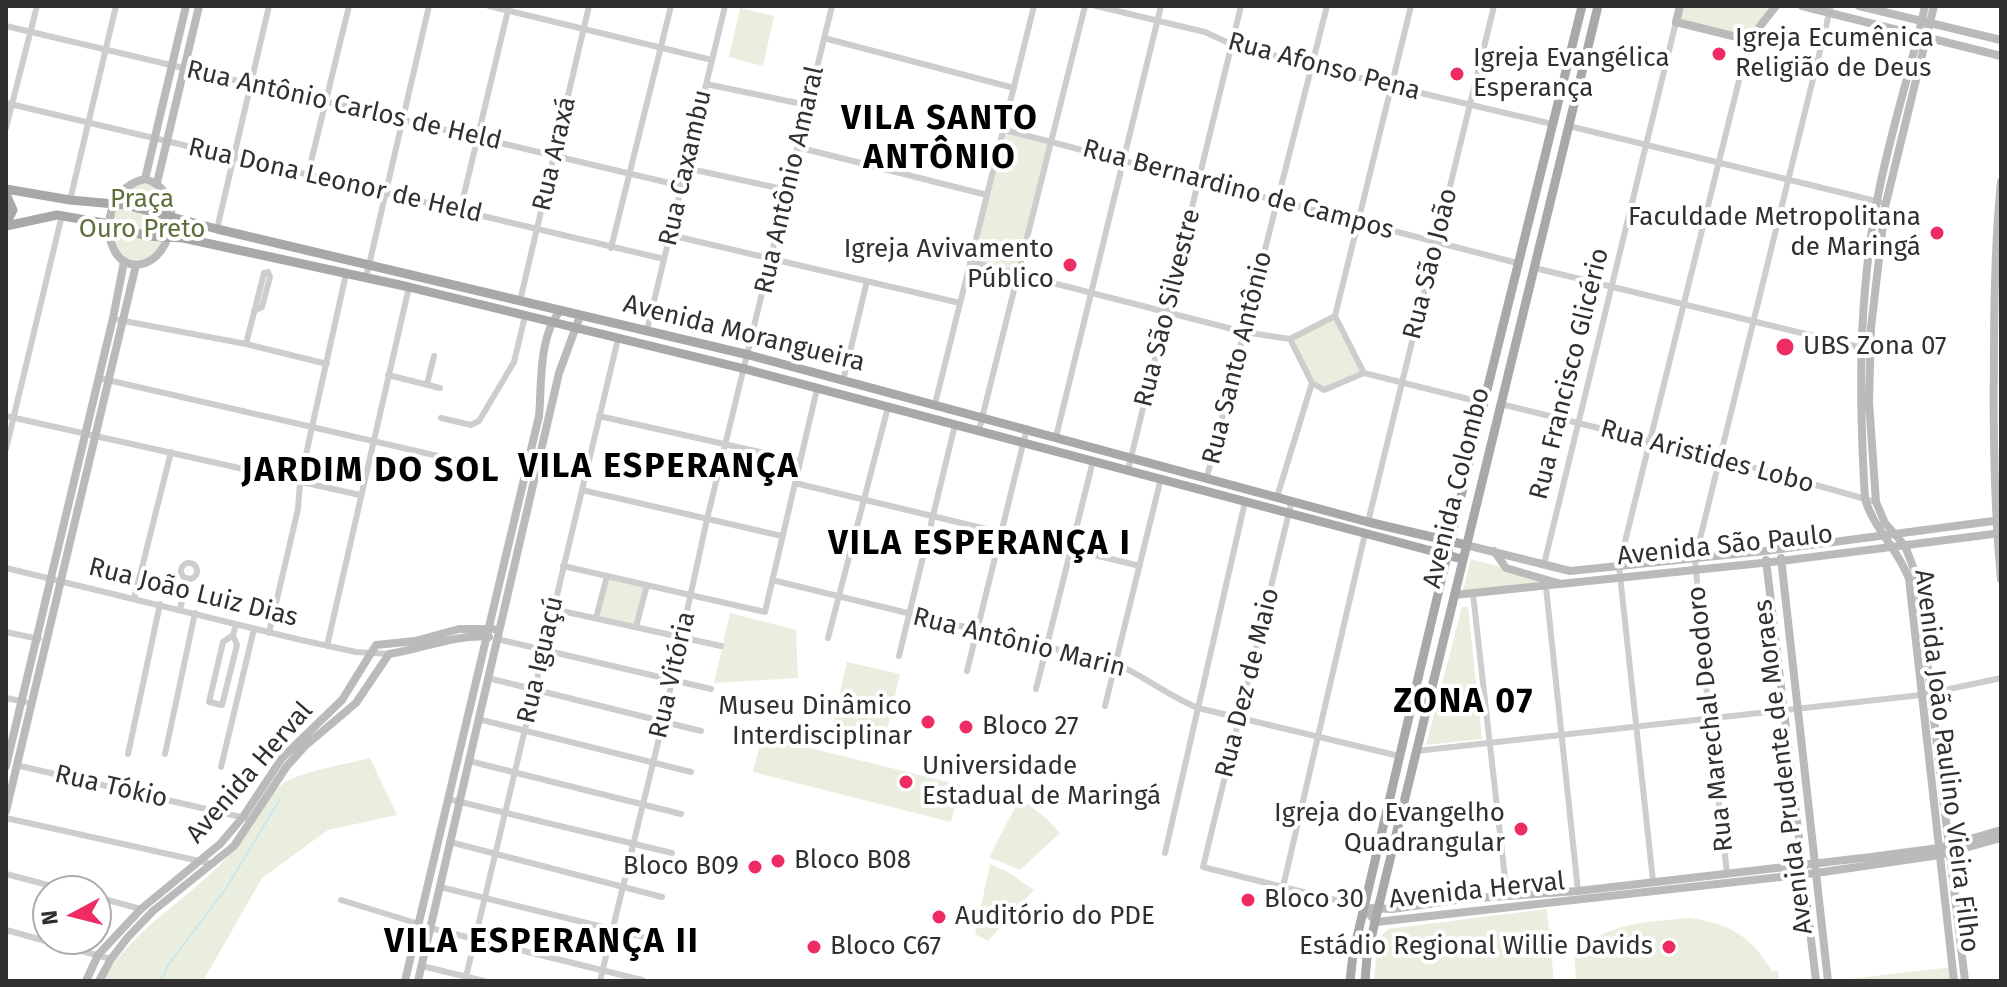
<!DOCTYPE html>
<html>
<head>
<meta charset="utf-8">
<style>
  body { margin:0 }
  #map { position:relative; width:2007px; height:987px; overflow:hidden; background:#fff; font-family:"Fira Sans",sans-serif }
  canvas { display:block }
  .frame { position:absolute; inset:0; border:8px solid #303030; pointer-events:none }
  .north { position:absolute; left:32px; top:875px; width:80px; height:80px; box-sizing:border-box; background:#fff; border:2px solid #acacac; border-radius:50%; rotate:263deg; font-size:22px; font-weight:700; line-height:32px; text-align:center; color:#303030 }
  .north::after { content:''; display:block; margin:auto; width:28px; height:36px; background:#ee2b63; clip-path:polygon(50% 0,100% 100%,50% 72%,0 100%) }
</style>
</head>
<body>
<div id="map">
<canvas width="2007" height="987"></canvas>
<div class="frame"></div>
<div class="north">N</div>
</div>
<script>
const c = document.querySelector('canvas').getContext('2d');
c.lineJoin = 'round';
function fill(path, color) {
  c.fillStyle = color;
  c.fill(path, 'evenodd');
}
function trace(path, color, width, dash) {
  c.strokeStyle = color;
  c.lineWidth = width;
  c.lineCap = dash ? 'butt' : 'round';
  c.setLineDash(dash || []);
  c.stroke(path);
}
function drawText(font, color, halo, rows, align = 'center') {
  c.font = font + ' "Fira Sans",sans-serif';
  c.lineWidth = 8;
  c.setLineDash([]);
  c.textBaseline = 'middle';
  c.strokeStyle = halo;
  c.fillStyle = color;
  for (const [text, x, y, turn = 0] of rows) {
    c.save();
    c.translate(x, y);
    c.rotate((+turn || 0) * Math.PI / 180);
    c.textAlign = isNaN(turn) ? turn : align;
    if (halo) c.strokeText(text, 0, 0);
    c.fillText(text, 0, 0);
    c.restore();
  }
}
const green = new Path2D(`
  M 1680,6 L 1775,6 L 1749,40 L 1676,22 Z
  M 740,8 L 774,16 L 763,66 L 729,57 Z
  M 1005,130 L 1051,142 L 1018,273 L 971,262 Z
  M 137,181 L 162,188 L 170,224 L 155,259 L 124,262 C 104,222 105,213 137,181 Z
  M 1335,316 L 1364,373 L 1333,388 L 1317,388 L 1290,339 Z
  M 1471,559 L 1566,585 L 1462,595 Z
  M 607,576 L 647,585 L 636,627 L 596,618 Z
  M 1462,607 L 1468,607 L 1482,739 L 1426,745 Z
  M 730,613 L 796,630 L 798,678 L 714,683 Z
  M 847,662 L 900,674 L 884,743 L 831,731 Z
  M 762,736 L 960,785 L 951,822 L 753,772 Z
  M 370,758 L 397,815 L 328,830 L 262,878 L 203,981 L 102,981 C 137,922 193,899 235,848 C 253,826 262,796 287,781 C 303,772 350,763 370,758 Z
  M 1020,798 L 1047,819 L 1060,833 L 1020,870 L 989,857 Z
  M 990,864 L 1006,871 L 1034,890 L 988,941 L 975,934 Z
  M 1547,909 L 1554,981 L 1374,981 L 1378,939 L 1388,929 Z
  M 1689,918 C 1729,923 1751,936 1772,971 L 1778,971 L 1779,981 L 1576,981 L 1574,952 C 1616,921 1639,923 1689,918 Z
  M 1952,967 L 1954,981 L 1831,981 Z`);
const stream = new Path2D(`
  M 161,981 L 168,965 L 225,890 L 280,799`);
const street = new Path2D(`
  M 489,6 L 712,60
  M 1096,6 L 1205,32 L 1231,44 L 1391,86 L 1552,124
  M 6,26 L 682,186
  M 824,38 L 1014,88
  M 706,84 L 807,105
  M 6,103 L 664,259
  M 1569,126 L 1880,202
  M 6,128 L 37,6
  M 1005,130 L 1517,263
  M 797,147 L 987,195
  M 686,168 L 787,190
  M 308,174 L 349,6
  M 70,200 L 116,6
  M 460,211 L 509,6
  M 217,229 L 269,6
  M 670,235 L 960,303
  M 611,248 L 671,6
  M 971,262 L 1244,332 L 1290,339
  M 1535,268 L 1863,348
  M 366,278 L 429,6
  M 520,301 L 589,6
  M 1335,316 L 1411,6
  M 1335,316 L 1364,373 L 1324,390 L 1312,383 L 1290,339 Z
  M 119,320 L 246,344 L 327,364
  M 647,330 L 725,6
  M 246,344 L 264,273 L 268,272 L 270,277 L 262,307 L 254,311
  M 1364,373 L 1484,403
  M 388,375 L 440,388
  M 99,378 L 477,465
  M 843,381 L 867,281
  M 427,384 L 434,356
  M 935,404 L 1034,6
  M 1501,404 L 1720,458 L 1876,502
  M 6,416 L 360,495
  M 599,416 L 800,461
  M 441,418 L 471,425 L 479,421 L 514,362 L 525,316
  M 979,430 L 1085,6
  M 1056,437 L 1161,6
  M 6,449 L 62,215
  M 1128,470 L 1241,6
  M 1207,477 L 1327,6
  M 795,483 L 1140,566
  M 582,490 L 782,536
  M 1277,497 L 1312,383
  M 1292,500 L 1203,867 L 1363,907
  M 1368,522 L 1494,6
  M181 571a8 8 0 1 1 16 0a8 8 0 1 1-16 0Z
  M 1544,564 L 1676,22
  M 563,566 L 765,612 L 817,389
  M 6,568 L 301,640 L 356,652 L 389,654
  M 772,580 L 1117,664 C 1145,677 1169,696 1198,708 L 1399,756
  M 1546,587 L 1578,891
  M 1473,594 L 1507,896
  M 134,599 L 171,452
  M 553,609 L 721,646
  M 180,610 L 187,578
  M 596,618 L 607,576
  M 636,627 L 647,585
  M 6,632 L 39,639
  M 269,633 L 298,509 L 300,483 L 312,427 L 346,274
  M 233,635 L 237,645 L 222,705 L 209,702 L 223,642 L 233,635 L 236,625
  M 828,638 L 888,407
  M 497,639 L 711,689
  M 327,646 L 409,287
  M 899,656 L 955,425
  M 967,671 L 1027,428
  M 488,678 L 701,731
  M 1036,689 L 1093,461
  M 6,698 L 25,702
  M 1105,706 L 1161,478
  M 478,719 L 691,772
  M 1416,751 L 1921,695 L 2001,678
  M 128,754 L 160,604
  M 165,754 L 195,613
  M 469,761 L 681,814
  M 16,765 L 245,818
  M 221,767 L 254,629
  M 448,799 L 672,853
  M 6,818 L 213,864
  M 450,842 L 662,897
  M 1165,853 L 1245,502
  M 1727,873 L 1709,718 L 1695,559 L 1831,6
  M 6,874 L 71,891
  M 1653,881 L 1619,566 L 1749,40
  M 440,887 L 652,939
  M 1283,887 L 1365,534
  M 96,897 L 141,909
  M 341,900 L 419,924
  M 430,928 L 642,980
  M 6,930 L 111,959
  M 422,966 L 484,981
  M 465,981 L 618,339
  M 600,981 L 663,722 L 707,519 L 832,6`);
const secondary = new Path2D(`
  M 1680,6 L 1676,22 L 1749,40 L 1776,6
  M 1802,6 L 2001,56
  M 1859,6 L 2001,40
  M 1925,6 C 1911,71 1889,135 1877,201 C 1858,300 1859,399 1865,499 C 1874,529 1898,549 1909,579 L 1954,981
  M 1934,6 L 1885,207 L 1871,328 L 1869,402 L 1876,502 L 1885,523 L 1905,546 L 1917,577 L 1965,981
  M 145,179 C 191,191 171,273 130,264 C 120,261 114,252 111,242 C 104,215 117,185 145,179 Z
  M 145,179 L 186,6
  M 2001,182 C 1995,241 1994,300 1994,359 C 1993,433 1994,506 2001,579
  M 157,183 L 199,6
  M 1466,545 L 1570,571 L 1765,551 L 2001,520
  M 1494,551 L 1506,568 L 1561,584
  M 1781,558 L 1828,981
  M 1766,560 L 1816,981
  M 1454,595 L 1781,561 L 2001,533
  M 6,766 L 113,318 L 124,262
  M 6,811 L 136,265
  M 1363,907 L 1376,922 L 1816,873 L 1940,855 L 2001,838
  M 1372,908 L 1392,909 L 1464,899 L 1578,891 L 1871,857 L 1939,848 L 2001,830
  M 86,981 L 98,955 L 141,909 L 220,844 L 243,817 L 282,758 L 342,700 L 376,645 L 415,641 L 459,629 L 493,629
  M 99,981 L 111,959 L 128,937 L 153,911 L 234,846 L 287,766 L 305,746 L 356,703 L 389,654 C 423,649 454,634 489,637
  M 405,981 L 539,416 C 542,385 538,337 560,311
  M 418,981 L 559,373 L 580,316`);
const primary = new Path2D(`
  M 6,189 L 70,200 L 126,205 L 217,229 L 749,355 L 1368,522 L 1466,545
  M 6,194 L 13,210 L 6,224
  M 6,226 L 57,215 L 110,224 L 146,236 L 183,238 L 409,287 L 745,369 L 1462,559
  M 1350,981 L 1353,954 L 1467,471 L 1582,6
  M 1365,981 L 1367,956 L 1378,909 L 1598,6`);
const markers = [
  [1719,54,8,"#ee2b63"],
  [1457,74,8,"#ee2b63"],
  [1937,233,8,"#ee2b63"],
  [1070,265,8,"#ee2b63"],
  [1785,347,10,"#ee2b63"],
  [928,722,8,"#ee2b63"],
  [966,727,8,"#ee2b63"],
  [906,782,8,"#ee2b63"],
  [1521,829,8,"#ee2b63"],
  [778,861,8,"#ee2b63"],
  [755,867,8,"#ee2b63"],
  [1248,900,8,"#ee2b63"],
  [939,917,8,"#ee2b63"],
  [814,947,8,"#ee2b63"],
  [1669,947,8,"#ee2b63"]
];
const poiNames = [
  ["Igreja Ecumênica",1735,39],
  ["Religião de Deus",1735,69],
  ["Igreja Evangélica",1473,59],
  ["Esperança",1473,89],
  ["Faculdade Metropolitana",1921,218,"right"],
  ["de Maringá",1921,248,"right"],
  ["Igreja Avivamento",1054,250,"right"],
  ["Público",1054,280,"right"],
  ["UBS Zona 07",1803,347],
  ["Museu Dinâmico",912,707,"right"],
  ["Interdisciplinar",912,737,"right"],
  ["Bloco 27",982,727],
  ["Universidade",922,767],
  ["Estadual de Maringá",922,797],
  ["Igreja do Evangelho",1505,814,"right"],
  ["Quadrangular",1505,844,"right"],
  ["Bloco B08",794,861],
  ["Bloco B09",739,867,"right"],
  ["Bloco 30",1264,900],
  ["Auditório do PDE",955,917],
  ["Bloco C67",830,947],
  ["Estádio Regional Willie Davids",1653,947,"right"]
];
const streetNames = [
  ["Rua Afonso Pena",1324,67,15],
  ["Rua Antônio Carlos de Held",344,106,13],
  ["Rua Araxá",555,154,-77],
  ["Rua Caxambu",686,168,-77],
  ["Rua Antônio Amaral",790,180,-77],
  ["Rua Dona Leonor de Held",335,181,13],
  ["Rua Bernardino de Campos",1238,190,15],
  ["Rua São João",1431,264,-76],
  ["Rua São Silvestre",1168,308,-76],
  ["Avenida Morangueira",744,334,14],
  ["Rua Santo Antônio",1238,358,-76],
  ["Rua Francisco Glicério",1570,374,-76],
  ["Rua Aristides Lobo",1707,457,15],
  ["Avenida Colombo",1457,488,-76],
  ["Avenida São Paulo",1725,546,-6],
  ["Rua João Luiz Dias",193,593,14],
  ["Rua Antônio Marin",1019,643,14],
  ["Rua Iguaçú",541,660,-77],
  ["Rua Vitória",673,675,-77],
  ["Rua Dez de Maio",1248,683,-76],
  ["Rua Marechal Deodoro",1711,719,-96],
  ["Avenida João Paulino Vieira Filho",1946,761,83],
  ["Avenida Prudente de Moraes",1784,767,-97],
  ["Avenida Herval",250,773,-49],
  ["Rua Tókio",111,787,13],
  ["Avenida Herval",1477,891,-6]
];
const parkNames = [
  ["Praça",142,200],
  ["Ouro Preto",142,230]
];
const districtNames = [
  ["VILA SANTO",940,120],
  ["ANTÔNIO",940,159],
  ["VILA ESPERANÇA",659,468],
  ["JARDIM DO SOL",371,472],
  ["VILA ESPERANÇA I",980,545],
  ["ZONA 07",1464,703],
  ["VILA ESPERANÇA II",542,943]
];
fill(green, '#eaeede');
trace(stream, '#c9e8ee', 2);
trace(street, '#cdcdcd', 6);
trace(secondary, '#bababa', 8);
trace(primary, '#a8a8a8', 9);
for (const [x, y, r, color] of markers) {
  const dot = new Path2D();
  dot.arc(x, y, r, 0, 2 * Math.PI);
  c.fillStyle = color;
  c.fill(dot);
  trace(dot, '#fff', 3);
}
drawText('26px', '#303030', '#fff', poiNames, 'left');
drawText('26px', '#303030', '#fff', streetNames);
drawText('26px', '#5e6f3b', '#fff', parkNames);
c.letterSpacing = '2px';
drawText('bold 34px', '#000', '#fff', districtNames);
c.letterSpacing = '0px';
</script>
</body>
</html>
